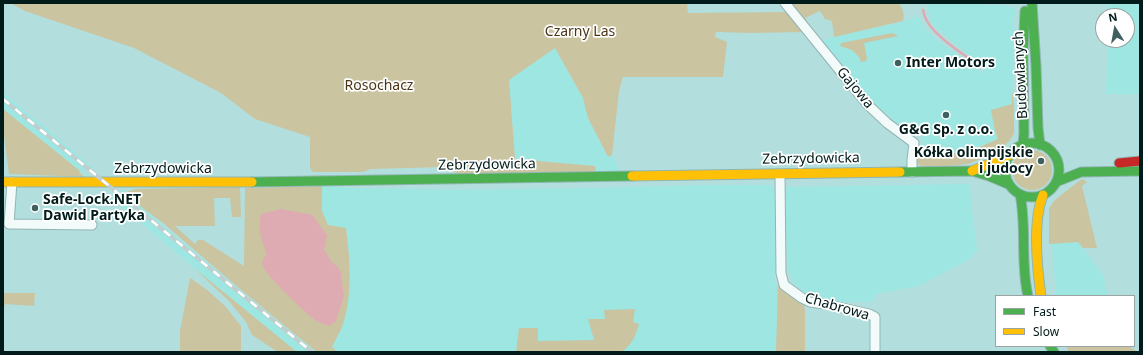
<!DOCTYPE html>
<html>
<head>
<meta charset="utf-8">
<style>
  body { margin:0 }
  #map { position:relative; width:1143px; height:355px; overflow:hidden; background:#b2dfdd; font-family:"Noto Sans",sans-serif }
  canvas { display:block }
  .frame { position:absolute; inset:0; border:4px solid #011b1a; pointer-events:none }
  .legend { position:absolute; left:995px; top:295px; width:140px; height:52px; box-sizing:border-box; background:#fff; border:1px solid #99a4a3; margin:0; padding:5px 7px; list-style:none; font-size:12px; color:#011b1a }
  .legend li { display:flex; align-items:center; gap:8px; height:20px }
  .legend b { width:20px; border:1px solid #99a4a3 }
  .north { position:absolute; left:1095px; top:8px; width:40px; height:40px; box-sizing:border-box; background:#fff; border:1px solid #99a4a3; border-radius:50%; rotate:349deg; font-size:11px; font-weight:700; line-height:16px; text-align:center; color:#011b1a }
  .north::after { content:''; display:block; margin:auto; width:14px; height:18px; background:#3f605e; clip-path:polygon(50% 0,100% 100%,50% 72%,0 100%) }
</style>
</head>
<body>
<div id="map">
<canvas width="1143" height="355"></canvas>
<div class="frame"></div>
<ul class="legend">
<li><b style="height:5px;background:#4caf50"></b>Fast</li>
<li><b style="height:5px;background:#ffc107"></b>Slow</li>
</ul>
<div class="north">N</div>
</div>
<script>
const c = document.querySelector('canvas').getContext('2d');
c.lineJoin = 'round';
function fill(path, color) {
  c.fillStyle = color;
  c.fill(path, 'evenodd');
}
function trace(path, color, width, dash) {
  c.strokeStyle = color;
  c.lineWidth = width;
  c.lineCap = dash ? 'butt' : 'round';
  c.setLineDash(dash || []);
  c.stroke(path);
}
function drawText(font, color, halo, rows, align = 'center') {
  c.font = font + ' "Noto Sans",sans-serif';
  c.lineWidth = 3.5;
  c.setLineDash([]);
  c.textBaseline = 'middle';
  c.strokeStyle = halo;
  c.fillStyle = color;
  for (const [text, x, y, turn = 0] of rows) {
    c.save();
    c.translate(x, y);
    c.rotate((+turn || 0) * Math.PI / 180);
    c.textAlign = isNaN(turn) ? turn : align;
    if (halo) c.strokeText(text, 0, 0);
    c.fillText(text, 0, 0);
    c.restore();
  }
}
const built = new Path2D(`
  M 927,3 L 984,3 L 984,5 L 1001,5 L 1016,8 L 1014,20 L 1012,104 L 995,131 L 998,139 L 968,152 L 922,156 L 921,131 L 913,135 L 913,130 L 901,127 L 867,97 L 820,41 L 834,37 L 901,22 L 918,16 L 925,28 L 937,40 L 982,72 L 984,76 L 985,68 L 951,41 L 933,25 L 929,15 Z
  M 1108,3 L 1140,3 L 1140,94 L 1106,94 L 1108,40 L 1127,40 L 1127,16 L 1108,16 Z
  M 555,48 L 583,98 L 588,118 L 607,156 L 612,155 L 620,172 L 596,172 L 595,166 L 515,159 L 509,80 Z
  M 3,93 L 39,122 L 93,168 L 80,171 L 3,109 Z
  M 969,184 L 977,250 L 970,259 L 919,286 L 875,294 L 874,302 L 836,302 L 820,297 L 806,293 L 795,285 L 792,280 L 788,269 L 787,259 L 785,187 Z
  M 704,185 L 770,185 L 772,186 L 775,191 L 776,199 L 776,264 L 774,283 L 778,284 L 776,352 L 337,352 L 332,347 L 336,339 L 348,301 L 349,253 L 346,228 L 328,225 L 322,211 L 322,186 L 356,188 L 460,190 L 593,188 Z
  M 121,190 L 251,299 L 316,352 L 295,352 L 186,261 L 112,198 Z
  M 1078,242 L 1103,275 L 1108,296 L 1056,296 L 1052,243 Z`);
const green = new Path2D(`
  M 10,3 L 687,3 L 688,13 L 789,12 L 805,32 L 750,33 L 716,32 L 715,37 L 727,42 L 723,77 L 623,77 L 619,91 L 612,155 L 608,157 L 588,118 L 583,98 L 555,48 L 509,80 L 515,159 L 595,166 L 596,172 L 458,174 L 446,167 L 371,169 L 363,172 L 313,172 L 310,168 L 310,137 L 255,119 L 221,93 L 134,48 L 25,11 Z
  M 788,3 L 898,3 C 903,8 905,14 903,21 L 834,37 L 832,21 L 825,19 L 820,11 L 805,18 L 820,41 Z
  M 892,33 L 898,36 L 864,43 L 867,58 L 866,61 L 861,62 L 859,57 L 852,50 L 840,46 L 841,43 Z
  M 1012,90 L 1014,106 L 1014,133 L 1010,140 L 1002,148 L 993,154 L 968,164 L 937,167 L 921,166 L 917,163 L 916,160 L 918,156 L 968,152 L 998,139 L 995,131 L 991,110 L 1012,104 Z
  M 3,109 L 80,171 L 79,172 L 84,177 L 9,174 L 4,136 L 3,136 Z
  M1012 170a20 20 0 1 1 40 0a20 20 0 1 1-40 0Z
  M 1082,179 L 1087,182 L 1082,186 L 1097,248 L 1083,248 L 1078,242 L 1049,244 L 1049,208 L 1054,201 L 1062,194 Z
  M 322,186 L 322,211 L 328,225 L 346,228 C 350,261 353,296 342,327 C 339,334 335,340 332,347 L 338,352 L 317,352 C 267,312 218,271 170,229 C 156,216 137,207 126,192 L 135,189 L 240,187 L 241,217 L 232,217 L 230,198 L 214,198 L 215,226 L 175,226 L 195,244 L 198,240 L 203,240 L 244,266 L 245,188 Z
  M 194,268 L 297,352 L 278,352 L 252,335 L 246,322 L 229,301 Z
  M 190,278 L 206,289 L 225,306 L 241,326 L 241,352 L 180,352 L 180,331 Z
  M 778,284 L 804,304 L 805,311 L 805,352 L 776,352 Z
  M 3,293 L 35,293 L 34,306 L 5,304 L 3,311 Z
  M 635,309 L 633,322 L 639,324 C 635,337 633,343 622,352 L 516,352 L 519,328 L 538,328 L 538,341 L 594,340 L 588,319 L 605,319 L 604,310 Z
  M 1066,346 L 1125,346 L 1130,347 L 1138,352 L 1069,352 Z`);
const water = new Path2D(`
  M 281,209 L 313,215 L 327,236 L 324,249 L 331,261 L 340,269 L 344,296 L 336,321 L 330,326 C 325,324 319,323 315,320 C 305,312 266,276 263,266 C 261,261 264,258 267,254 C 262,242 257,228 261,214 Z`);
const stream = new Path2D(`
  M 923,10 C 924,13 924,16 926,19 C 933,35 965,56 980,66`);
const street = new Path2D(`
  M 785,3 L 867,104 L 887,123 L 914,143 L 912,160 L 912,172
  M 780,174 L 781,273 L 784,285 L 802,298 L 810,302 L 825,304 L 869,314 L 875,317 L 875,352
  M 12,182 L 9,224 L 92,225`);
const fast = new Path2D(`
  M 1032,3 L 1036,66 L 1038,128 L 1040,145
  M1005 170a27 27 0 1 1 54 0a27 27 0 1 1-54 0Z
  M 1023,145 L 1024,133 L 1023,54 L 1025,11
  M 900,172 L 972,171 L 989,176 L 1008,184
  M 252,182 L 632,176
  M 1056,182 L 1081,172 L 1140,171
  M 1020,194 C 1027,228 1020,262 1028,296
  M 1050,346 L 1054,352`);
const slow = new Path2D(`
  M 972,171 L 1010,155
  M 632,176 L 900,172
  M 3,182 L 252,182
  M 1041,296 C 1037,267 1032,222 1043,195`);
const jam = new Path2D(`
  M 1119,163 L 1140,161`);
const rail = new Path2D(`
  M 3,99 L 312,352`);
const markers = [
  [898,63,4,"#3f605e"],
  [946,115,4,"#3f605e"],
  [1041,161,4,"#3f605e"],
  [35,208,4,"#3f605e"]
];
const parkNames = [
  ["Czarny Las",580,32],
  ["Rosochacz",379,86]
];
const poiNames = [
  ["Inter Motors",906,63],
  ["G&G Sp. z o.o.",946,130,"center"],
  ["Kółka olimpijskie",1033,153,"right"],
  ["i judocy",1033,169,"right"],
  ["Safe-Lock.NET",43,200],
  ["Dawid Partyka",43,216]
];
const streetNames = [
  ["Budowlanych",1021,75,-93],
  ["Gajowa",855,88,50],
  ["Zebrzydowicka",811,159,-1],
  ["Zebrzydowicka",487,165,-1],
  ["Zebrzydowicka",163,169],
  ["Chabrowa",837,307,16]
];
fill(built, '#9de6e2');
fill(green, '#cac4a1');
fill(water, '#deabb2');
trace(stream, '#deabb2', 2.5);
trace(street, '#91b5b3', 11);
trace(fast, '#91b5b3', 11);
trace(slow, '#91b5b3', 11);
trace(jam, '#91b5b3', 11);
trace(street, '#f3fafa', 9);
trace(fast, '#4caf50', 9);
trace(slow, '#ffc107', 9);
trace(jam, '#c62828', 9);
trace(rail, '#c0cecd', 4);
trace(rail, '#fff', 2.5, [8]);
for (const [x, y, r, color] of markers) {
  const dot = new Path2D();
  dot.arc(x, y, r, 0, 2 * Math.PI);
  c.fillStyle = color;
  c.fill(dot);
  trace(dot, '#fff', 1.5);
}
drawText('14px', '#4c3516', '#fff', parkNames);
drawText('bold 14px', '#011b1a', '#fff', poiNames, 'left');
drawText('14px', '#011b1a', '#fff', streetNames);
</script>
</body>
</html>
